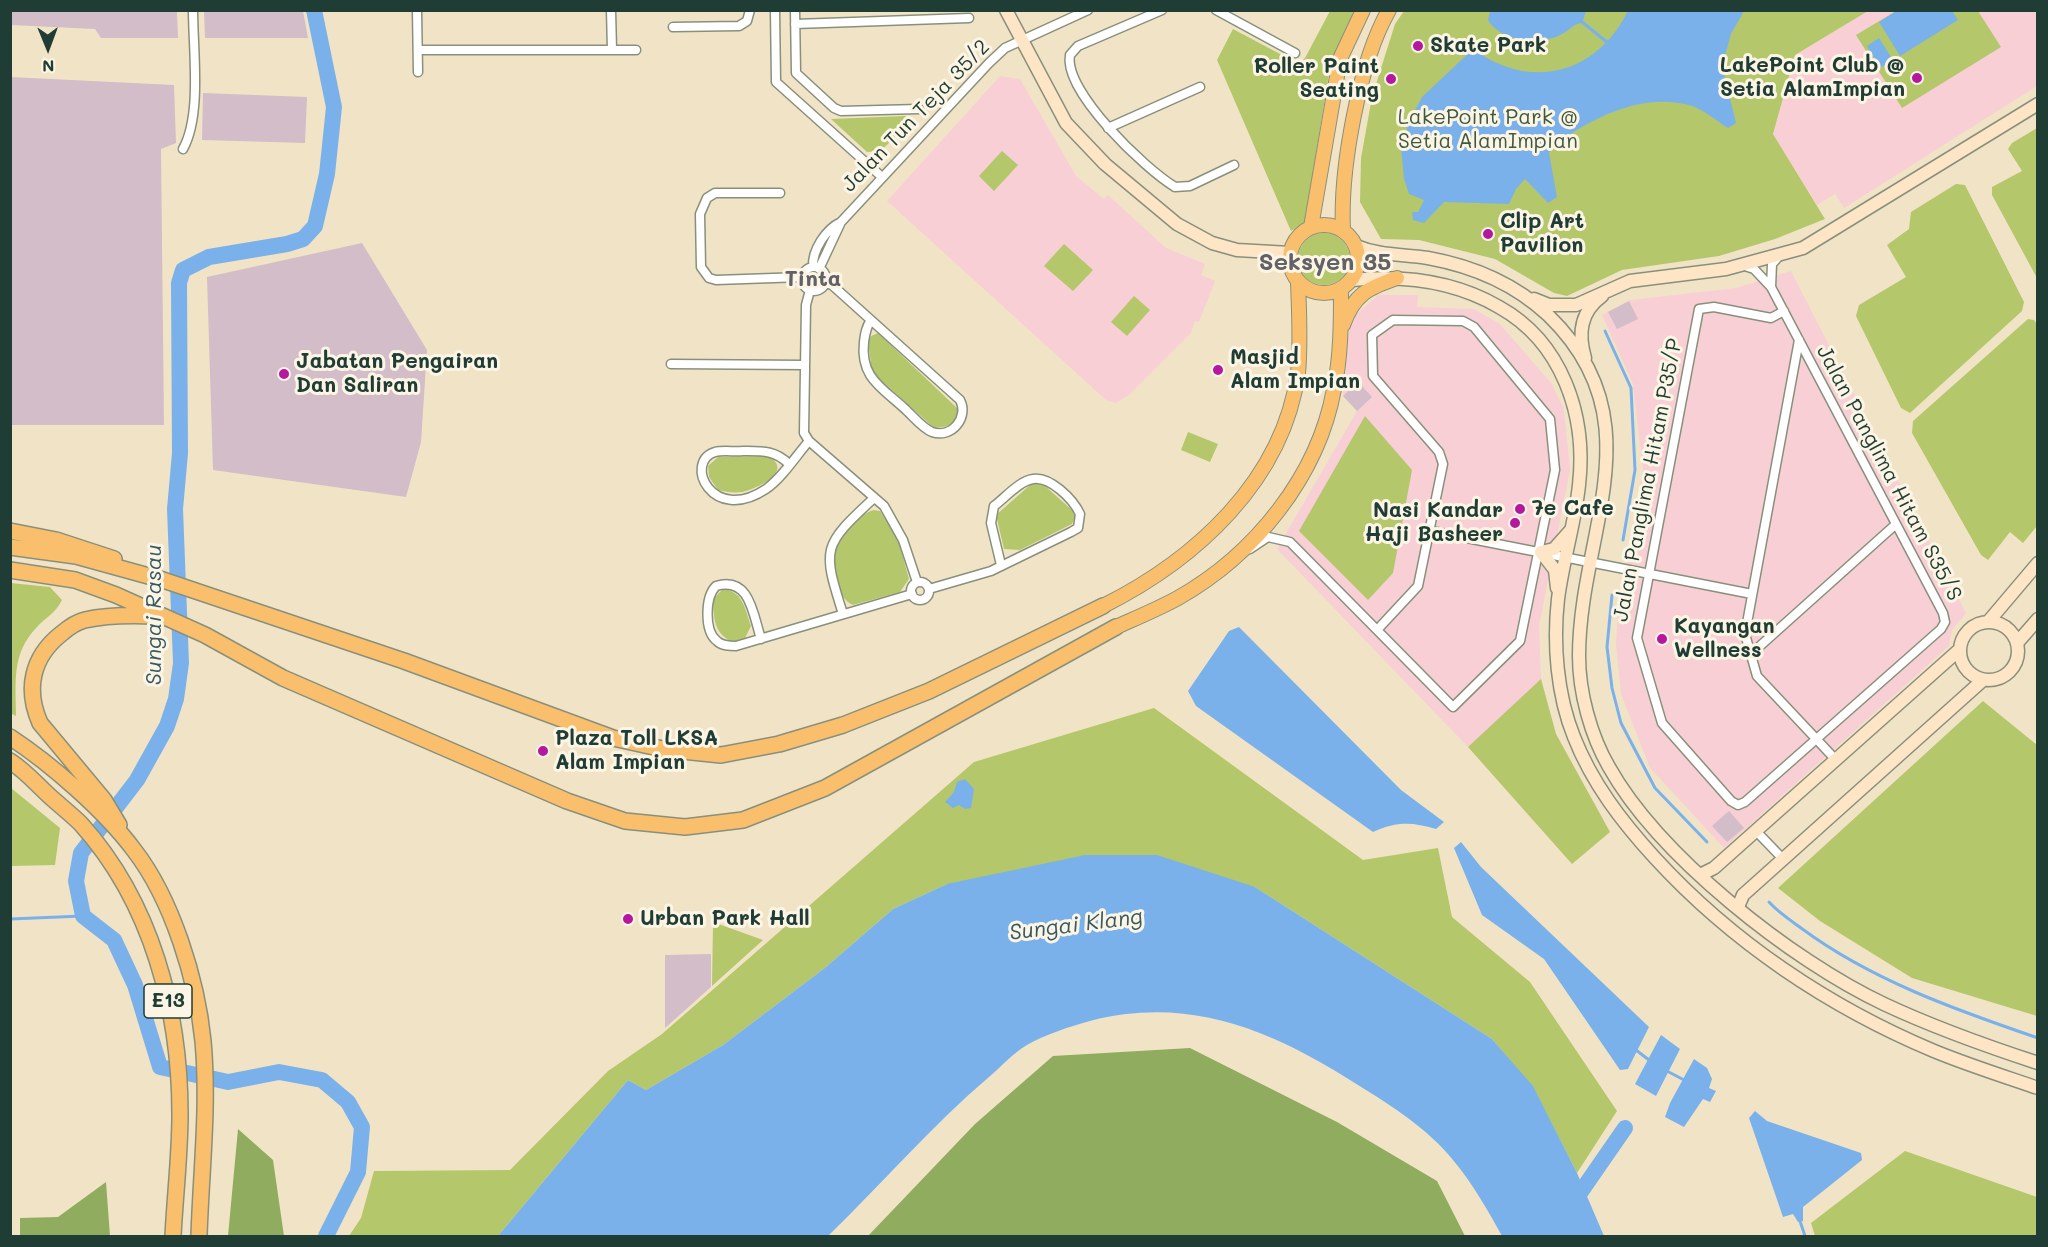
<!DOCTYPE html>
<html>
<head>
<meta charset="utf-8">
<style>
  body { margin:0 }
  #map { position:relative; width:2048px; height:1247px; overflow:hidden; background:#f1e4c6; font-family:Mali,sans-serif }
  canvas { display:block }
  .frame { position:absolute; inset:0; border:12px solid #1f3d34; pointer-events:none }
  .north { position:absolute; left:18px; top:18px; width:60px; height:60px; -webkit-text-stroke:4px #fcf5e5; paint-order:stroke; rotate:179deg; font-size:16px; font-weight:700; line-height:24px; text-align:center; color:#1f3d34 }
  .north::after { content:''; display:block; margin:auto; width:21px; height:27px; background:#1f3d34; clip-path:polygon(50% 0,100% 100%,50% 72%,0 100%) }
</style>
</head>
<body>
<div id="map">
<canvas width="2048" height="1247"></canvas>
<div class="frame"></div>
<div class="north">N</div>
</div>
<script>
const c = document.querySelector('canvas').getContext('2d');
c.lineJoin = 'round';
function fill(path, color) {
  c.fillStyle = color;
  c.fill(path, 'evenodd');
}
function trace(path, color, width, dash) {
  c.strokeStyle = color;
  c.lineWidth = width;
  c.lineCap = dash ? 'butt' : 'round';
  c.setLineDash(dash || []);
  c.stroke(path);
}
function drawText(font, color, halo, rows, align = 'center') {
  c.font = font + ' Mali,sans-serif';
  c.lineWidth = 6;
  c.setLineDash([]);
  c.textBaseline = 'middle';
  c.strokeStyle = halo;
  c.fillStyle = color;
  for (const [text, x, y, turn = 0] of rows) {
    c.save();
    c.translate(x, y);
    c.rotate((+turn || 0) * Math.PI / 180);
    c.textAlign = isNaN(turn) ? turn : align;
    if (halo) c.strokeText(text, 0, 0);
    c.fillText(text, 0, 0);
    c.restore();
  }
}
const built = new Path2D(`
  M 1868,11 L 2037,11 L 2037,86 L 1844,208 L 1835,194 L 1817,205 L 1773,134 L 1795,55 Z
  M 1000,76 L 1020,79 L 1076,176 L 1104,199 L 1108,195 L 1166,248 L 1205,264 L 1201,275 L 1215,281 L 1199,322 L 1195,321 L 1191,333 L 1129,395 L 1116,403 L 1106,400 L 887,201 Z
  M 1791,271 L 1966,613 L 1952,630 L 1949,646 L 1724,848 L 1650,768 L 1621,694 L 1616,645 L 1618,612 L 1643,469 L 1633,384 L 1602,315 L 1630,300 L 1736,288 Z
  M 1378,295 L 1418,295 L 1417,307 L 1474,309 L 1500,324 L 1551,383 L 1564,409 L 1570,470 L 1539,626 L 1541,679 L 1556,734 L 1610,832 L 1572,864 L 1468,747 L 1277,549 L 1357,411 L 1343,396 L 1350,320 Z`);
const industrial = new Path2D(`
  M 11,10 L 177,11 L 178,38 L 101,38 L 95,29 L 11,25 Z
  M 204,11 L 303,11 L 308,38 L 205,38 Z
  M 10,77 L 174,85 L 176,143 L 161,149 L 164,425 L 11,425 Z
  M 203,93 L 307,97 L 305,143 L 202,140 Z
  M 362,243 L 427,350 L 421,442 L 406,497 L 213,470 L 207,277 Z
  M 1629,301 L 1638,319 L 1617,329 L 1608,312 Z
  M 1358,382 L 1372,397 L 1357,411 L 1343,396 Z
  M 1729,811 L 1744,828 L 1727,842 L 1712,826 Z
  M 711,954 L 711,987 L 665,1028 L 665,955 Z`);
const green = new Path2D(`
  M 1330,11 L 1354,11 L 1331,61 L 1305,222 L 1291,231 L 1217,60 L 1233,29 L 1299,64 L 1305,58 Z
  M 1404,11 L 1868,11 L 1795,55 L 1773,134 L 1825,219 L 1775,239 L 1719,256 L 1622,270 L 1567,296 L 1554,293 L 1495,259 L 1419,240 L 1381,239 L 1360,202 L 1361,158 L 1372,97 L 1395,24 Z
  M 1896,11 L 1978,11 L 2001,47 L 1902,108 L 1856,35 Z
  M 905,116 L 912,119 L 881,151 L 867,152 L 831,119 Z
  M 2037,128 L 2037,278 L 1992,195 L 1992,187 L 2022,171 L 2008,149 L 2012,143 Z
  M 1002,151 L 1018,165 L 994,191 L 979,176 Z
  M 1956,184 L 1965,185 L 2024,302 L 2022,311 L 1910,413 L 1901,408 L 1856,316 L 1859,305 L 1906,277 L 1887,245 L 1909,229 L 1911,212 Z
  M1298 259a26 26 0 1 1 52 0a26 26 0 1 1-52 0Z
  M 1064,244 L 1093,270 L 1073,291 L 1044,266 Z
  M 1134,296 L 1150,310 L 1127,336 L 1111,322 Z
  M 2028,319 L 2034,320 L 2038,326 L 2037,526 L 2023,543 L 2010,532 L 1988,560 L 1981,555 L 1912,433 L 1913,421 Z
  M 878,333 L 957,408 L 958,418 C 951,425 944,429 933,427 L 872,372 L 868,341 L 871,336 Z
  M 1365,416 L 1412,470 L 1393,573 L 1368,600 L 1299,531 Z
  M 1188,432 L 1218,444 L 1210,462 L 1181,450 Z
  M 767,456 C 796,470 757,489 742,492 C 734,493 726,492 718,490 L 709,477 L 708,466 L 718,457 Z
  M 1037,483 L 1044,485 L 1073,511 L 1075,517 L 1072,524 L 1020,550 L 1004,549 L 996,515 L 1030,485 Z
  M 874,510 L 880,511 L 898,539 L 909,579 L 900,592 L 853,605 C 837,599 830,566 835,550 C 839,536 860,513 874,510 Z
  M 11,583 L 50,587 L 62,600 C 55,614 46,617 37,627 C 11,654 16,682 16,716 L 10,713 Z
  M 723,589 C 743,591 745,609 751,626 L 745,638 L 732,642 C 713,632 714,618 713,599 Z
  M 1541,679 L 1556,734 L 1610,832 L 1572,864 L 1468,747 Z
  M 1983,701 L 2037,745 L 2037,1016 L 1912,978 L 1820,921 L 1778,888 Z
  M 1154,708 L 1363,860 L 1438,848 L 1452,917 L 1530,982 L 1617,1111 L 1577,1173 L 1533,1087 L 1492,1039 L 1255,887 L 947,884 L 893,909 L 826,967 L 723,1045 L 646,1090 L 628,1080 L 498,1236 L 349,1236 L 361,1218 L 374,1171 L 510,1170 L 608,1071 L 662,1034 L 974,762 Z
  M 11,788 L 60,828 L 55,865 L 11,866 Z
  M 713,922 L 763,940 L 712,986 Z
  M 1905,1151 L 2037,1197 L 2037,1236 L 1815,1236 L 1811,1223 Z`);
const forest = new Path2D(`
  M 1190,1048 L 1337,1122 L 1437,1181 L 1465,1236 L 868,1236 L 975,1124 L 1053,1056 Z
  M 238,1129 L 273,1160 L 284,1236 L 228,1236 Z
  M 106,1182 L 110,1236 L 20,1236 L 20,1218 L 58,1217 Z`);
const water = new Path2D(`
  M 1898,10 L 1952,11 L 1958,20 L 1900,56 L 1879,22 Z
  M 1490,11 L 1490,10 L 1586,11 L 1582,23 C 1573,24 1570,30 1562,34 C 1542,46 1501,42 1488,20 Z
  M 1628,11 L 1744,11 L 1731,34 L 1722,66 L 1736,123 L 1728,128 C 1717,121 1704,110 1692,106 C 1652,94 1612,109 1577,130 C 1566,137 1556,142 1549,153 L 1557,197 L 1548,203 L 1525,179 L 1516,189 L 1509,204 L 1444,202 L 1424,223 L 1413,220 L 1412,212 L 1418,212 L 1424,200 L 1409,194 L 1404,179 L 1401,147 L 1409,122 L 1422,97 L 1473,49 C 1530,91 1596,75 1628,11 Z
  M 1879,38 L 1893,60 L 1880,68 L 1867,46 Z
  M 1239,627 L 1401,790 L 1444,822 L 1436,829 C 1412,822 1397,821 1373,832 L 1196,706 L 1188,691 L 1229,631 Z
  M 965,779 L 974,789 L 971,808 L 965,809 L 959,805 L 953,808 L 945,802 L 954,792 L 957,782 Z
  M 1461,842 L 1481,867 L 1649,1027 L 1628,1069 L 1620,1070 L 1544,959 L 1482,915 L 1454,848 Z
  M 1085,855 L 1157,855 L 1255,887 L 1492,1039 L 1533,1086 L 1577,1173 L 1604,1236 L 1502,1236 C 1487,1209 1473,1184 1453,1160 C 1428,1129 1392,1106 1358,1085 C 1273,1031 1191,995 1090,1021 C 1069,1027 1046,1034 1027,1045 C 1013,1053 1001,1067 989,1077 C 931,1126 882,1184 828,1236 L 498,1236 L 628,1080 L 646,1090 L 723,1045 L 826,967 L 893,909 L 947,884 Z
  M 1661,1035 L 1680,1049 L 1656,1096 L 1635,1084 Z
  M 1694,1059 L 1707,1068 L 1712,1079 L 1709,1088 L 1716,1091 L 1710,1102 L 1703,1099 L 1684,1127 L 1665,1117 L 1670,1103 Z
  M 1755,1111 L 1767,1121 L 1861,1153 L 1862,1160 L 1803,1207 L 1803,1221 L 1798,1222 L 1793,1214 L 1783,1217 L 1749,1118 Z`);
const stream = new Path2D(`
  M 1581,21 L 1608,43
  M 1605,331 L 1631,388 L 1635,470 L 1623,540
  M 1612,595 L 1607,647 L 1612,688 L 1621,723 L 1655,788 L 1707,842
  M 1769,902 C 1778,912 1790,920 1801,928 C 1871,980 1956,1010 2038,1038
  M 10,919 L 83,916
  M 1636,1050 L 1649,1060
  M 1665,1070 L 1686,1081
  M 1799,1218 L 1805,1236`);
const river = new Path2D(`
  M 314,10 L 334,107 L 327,174 L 315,226 L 303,239 L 287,244 L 209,257 L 183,270 L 179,283 L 180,453 L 175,509 L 181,663 L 176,699 L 167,726 L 137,780 L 81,853 L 76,881 L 83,916 L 114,940 L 135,985 L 160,1067 L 228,1082 L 279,1072 L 322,1080 L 348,1102 L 362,1127 L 358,1172 L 326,1236
  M 1571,1206 L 1625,1128`);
const street = new Path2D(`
  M 417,10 L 418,72
  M 611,10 L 612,50
  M 775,10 L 776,82 L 882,177
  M 795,10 L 796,73 L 834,108 L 841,111 L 919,109
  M 1162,10 L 1078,46 L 1070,55 C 1063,91 1145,169 1175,187 L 1190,186 L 1234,165
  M 1216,10 L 1295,53
  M 795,24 L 969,18
  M 673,27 L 739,26 L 747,21 L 750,10
  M 418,50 L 636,50
  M 1108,128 L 1200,87
  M 183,149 C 202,115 193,50 193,10
  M 780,193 L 715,193 L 707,198 L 700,214 L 701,267 L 709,278 L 716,280 L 802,277
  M 1742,265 L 1754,269 L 1771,287 L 1943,613 L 1945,622 L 1941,629 L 1745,802 L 1738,805 L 1731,801 L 1662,723 L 1637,638 L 1699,309 L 1714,307 L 1771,318 L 1784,311
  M 813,267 C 812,250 826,229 841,222 L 989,63 L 1005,48 L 1088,10
  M802 279a12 12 0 1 1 24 0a12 12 0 1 1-24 0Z
  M 819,269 L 841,222
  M 825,283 L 832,285 L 960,400 C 969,417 952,439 932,432 C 922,428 912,415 904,408 C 881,387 860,377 864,342 C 865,334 866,327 871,320
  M 1771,287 L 1772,264 L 1780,255
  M 810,290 L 806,305 L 804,433 L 809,441 L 884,506 L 903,540 L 917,582
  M 1393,320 L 1463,321 L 1474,327 L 1550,419 L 1555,470 L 1520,641 L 1453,707 L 1377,630 L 1418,586 L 1443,464 L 1439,452 L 1373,376 L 1372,335 Z
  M 1799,340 L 1745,634 L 1757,676 L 1836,760
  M 671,364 L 805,365
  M 789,464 C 775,450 762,451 743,451 C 735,452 723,450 715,452 C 683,462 712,525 766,489 C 782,478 796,456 809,441
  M 1431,531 L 1752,594
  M 1250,549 L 1268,537 L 1290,542 L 1377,630
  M911 591a9 9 0 1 1 18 0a9 9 0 1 1-18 0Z
  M 929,589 L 991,571 L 1071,532 L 1078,528 L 1080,514 C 1073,499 1050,476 1033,479 C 1019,481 1005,498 994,506 L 991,523 L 1001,565
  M 843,614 C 822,548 822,546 874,498
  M 761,639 C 753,614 750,576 716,586 C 705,597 704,631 717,641 C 722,646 730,646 736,646 L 912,594
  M 1751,654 L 1895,525
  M 1756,831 L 1783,859`);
const secondary = new Path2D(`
  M 1006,10 L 1066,123 L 1105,164 L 1177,224 L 1212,243 L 1237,250 L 1290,253
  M 1356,246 C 1380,256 1403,254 1428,258 C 1472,266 1515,284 1548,315 C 1658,421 1579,532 1579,656 C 1579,693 1591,736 1609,767 C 1659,856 1792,961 1884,1004 C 1933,1027 1986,1046 2038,1063
  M 1352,280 C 1402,275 1454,281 1499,307 C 1562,342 1587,415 1579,485 C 1575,523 1563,560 1558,599 C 1553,644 1557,695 1574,737 C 1592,783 1622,822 1655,858 C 1732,942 1829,1007 1934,1051 C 1968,1065 2003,1076 2038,1088
  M 1534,299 L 1549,305 L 1576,305 L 1630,281 L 1726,269 L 1803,248 L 2038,104
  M 1585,358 C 1578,334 1580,312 1602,296
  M 1541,552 L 1555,570 L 1557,588
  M 1541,552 L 1554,549 L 1570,531
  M1960 651a29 29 0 1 1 58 0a29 29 0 1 1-58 0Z
  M 1988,622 L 2038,563
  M 2017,643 L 2038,619
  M 1700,875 L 1714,868 L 1959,650
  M 1738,907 L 1743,895 L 1983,680`);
const primary = new Path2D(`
  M1290 259a34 34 0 1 1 68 0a34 34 0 1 1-68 0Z
  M 1311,227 L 1340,59 L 1363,10
  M 1343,230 C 1340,170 1359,62 1389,10
  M 1343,325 C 1354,294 1368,288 1397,278
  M 1103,606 C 1195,560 1283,481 1298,373 C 1301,343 1299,311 1298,282
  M 1116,627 C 1136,618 1158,609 1178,598 C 1254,555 1318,477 1334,389 C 1341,357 1341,322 1341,289`);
const highway = new Path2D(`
  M 10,531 L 56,540 L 114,559
  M 10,547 L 76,556 L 163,580 L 404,661 L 613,738 L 663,749 L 721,755 L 779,744 L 843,725 L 929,691 L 1103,606
  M 10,570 L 75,580 L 116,595 L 205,635 L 283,678 L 567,801 L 625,821 L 685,827 L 743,820 L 825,788 L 1116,627
  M 10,737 C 51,764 105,811 134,850 C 172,899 197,980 203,1041 C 209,1106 201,1172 199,1236
  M 10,761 C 27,772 39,787 54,800 C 63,808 73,816 81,824 C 152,903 180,1011 180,1114 C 180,1155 175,1196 173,1236
  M 119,825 L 104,800 L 40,723 C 25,689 32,657 61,634 C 68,628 76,622 85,620 C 107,615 131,615 154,616`);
const markers = [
  [1418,46,6,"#b5179e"],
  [1917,78,6,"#b5179e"],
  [1391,79,6,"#b5179e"],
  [1488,234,6,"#b5179e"],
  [1218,370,6,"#b5179e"],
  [284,374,6,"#b5179e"],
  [1520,509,6,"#b5179e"],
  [1515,523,6,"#b5179e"],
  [1662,639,6,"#b5179e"],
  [543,751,6,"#b5179e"],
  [628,919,6,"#b5179e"]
];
const shields = [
  [168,1001,48]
];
const shieldNames = [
  ["E13",168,1001]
];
const poiNames = [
  ["Skate Park",1430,46],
  ["LakePoint Club @",1905,66,"right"],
  ["Setia AlamImpian",1905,90,"right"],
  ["Roller Paint",1379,67,"right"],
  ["Seating",1379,91,"right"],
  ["Clip Art",1500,222],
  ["Pavilion",1500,246],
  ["Masjid",1230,358],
  ["Alam Impian",1230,382],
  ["Jabatan Pengairan",296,362],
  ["Dan Saliran",296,386],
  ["7e Cafe",1532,509],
  ["Nasi Kandar",1503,511,"right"],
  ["Haji Basheer",1503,535,"right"],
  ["Kayangan",1674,627],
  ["Wellness",1674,651],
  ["Plaza Toll LKSA",555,739],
  ["Alam Impian",555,763],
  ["Urban Park Hall",640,919]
];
const streetNames = [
  ["Jalan Tun Teja 35/2",916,116,-46],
  ["Jalan Panglima Hitam S35/S",1889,473,62],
  ["Jalan Panglima Hitam P35/P",1648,480,-79]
];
const parkNames = [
  ["LakePoint Park @",1488,118],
  ["Setia AlamImpian",1488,142]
];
const neighbourhoodNames = [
  ["Tinta",813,279]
];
const waterNames = [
  ["Sungai Rasau",154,615,-90],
  ["Sungai Klang",1076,925,-7]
];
const quarterNames = [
  ["Seksyen 35",1325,263]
];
fill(built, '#f7cfd4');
fill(industrial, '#d2bdc8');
fill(green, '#b4c76b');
fill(forest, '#8fac5f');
fill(water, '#7bb1ea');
trace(stream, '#7bb1ea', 3);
trace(river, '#7bb1ea', 16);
trace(street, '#88907d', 11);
trace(secondary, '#88907d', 15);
trace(primary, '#88907d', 16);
trace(highway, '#88907d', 18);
trace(street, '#fff', 8);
trace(secondary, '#fde5c5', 12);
trace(primary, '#f9bf6d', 14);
trace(highway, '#f9bf6d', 15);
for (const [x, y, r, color] of markers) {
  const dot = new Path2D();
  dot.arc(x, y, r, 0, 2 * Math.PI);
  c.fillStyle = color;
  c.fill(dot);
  trace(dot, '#fcf5e5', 2);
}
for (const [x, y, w] of shields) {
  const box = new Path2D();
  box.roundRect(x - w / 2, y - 17, w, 34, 4.5);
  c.fillStyle = '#fcf5e5';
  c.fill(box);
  trace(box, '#1f3d34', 1.5);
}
drawText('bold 20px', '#1f3d34', null, shieldNames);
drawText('bold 21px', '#1f3d34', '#fcf5e5', poiNames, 'left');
drawText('21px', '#1f3d34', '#fcf5e5', streetNames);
drawText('21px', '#3d593f', '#fcf5e5', parkNames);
drawText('bold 22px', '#626165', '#fcf5e5', neighbourhoodNames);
drawText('italic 22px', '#365a62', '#fcf5e5', waterNames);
drawText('bold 24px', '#626165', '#fcf5e5', quarterNames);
</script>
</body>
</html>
